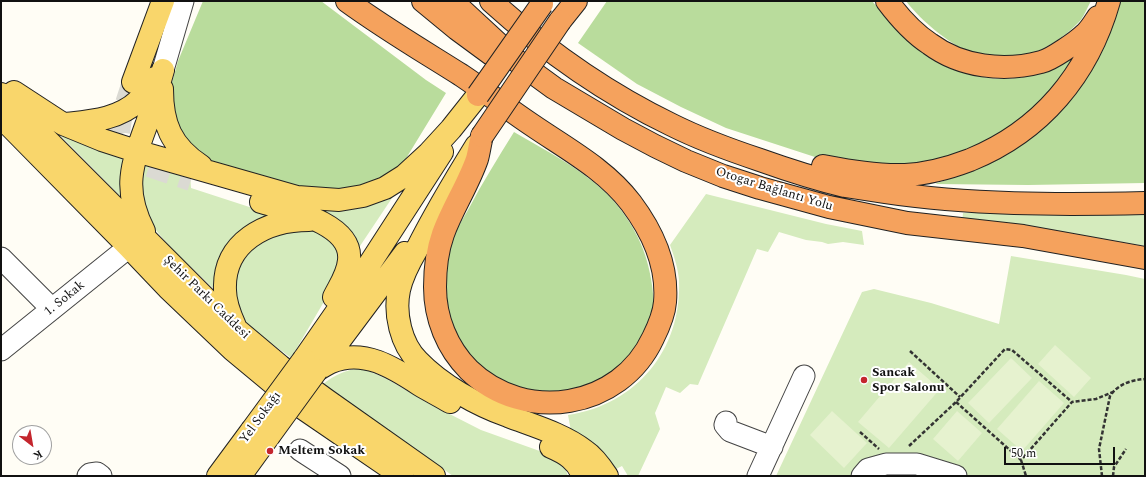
<!DOCTYPE html>
<html>
<head>
<meta charset="utf-8">
<style>
  body { margin:0 }
  #map { position:relative; width:1146px; height:477px; overflow:hidden; background:#fffdf5; font-family:Spectral,serif }
  canvas { display:block }
  .frame { position:absolute; inset:0; border:2px solid #111; pointer-events:none }
  .north { position:absolute; left:12px; top:425px; width:40px; height:40px; box-sizing:border-box; background:#fff; border:1px solid #a0a0a0; border-radius:50%; rotate:149deg; font-size:11px; font-weight:700; line-height:16px; text-align:center; color:#111 }
  .north::after { content:''; display:block; margin:auto; width:14px; height:18px; background:#c4262e; clip-path:polygon(50% 0,100% 100%,50% 72%,0 100%) }
  .scale { position:absolute; left:1004px; top:447px; width:111px; height:18px; box-sizing:border-box; border:2px solid #111; border-top:0; padding-left:5px; font-size:12px; line-height:14px; white-space:nowrap; color:#111; -webkit-text-stroke:3px #fff; paint-order:stroke }
</style>
</head>
<body>
<div id="map">
<canvas width="1146" height="477"></canvas>
<div class="frame"></div>
<div class="north">K</div>
<div class="scale">50 m</div>
</div>
<script>
const c = document.querySelector('canvas').getContext('2d');
c.lineJoin = 'round';
function fill(path, color) {
  c.fillStyle = color;
  c.fill(path, 'evenodd');
}
function trace(path, color, width, dash) {
  c.strokeStyle = color;
  c.lineWidth = width;
  c.lineCap = dash ? 'butt' : 'round';
  c.setLineDash(dash || []);
  c.stroke(path);
}
function drawText(font, color, halo, rows, align = 'center') {
  c.font = font + ' Spectral,serif';
  c.lineWidth = 4;
  c.setLineDash([]);
  c.textBaseline = 'middle';
  c.strokeStyle = halo;
  c.fillStyle = color;
  for (const [text, x, y, turn = 0] of rows) {
    c.save();
    c.translate(x, y);
    c.rotate((+turn || 0) * Math.PI / 180);
    c.textAlign = isNaN(turn) ? turn : align;
    if (halo) c.strokeText(text, 0, 0);
    c.fillText(text, 0, 0);
    c.restore();
  }
}
const green = new Path2D(`
  M 49,124 L 125,155 L 123,194 L 121,197 Z
  M 143,159 L 190,174 L 191,188 L 274,215 L 215,290 C 194,269 156,238 145,212 C 138,195 141,176 143,159 Z
  M 396,192 L 356,252 L 316,209 Z
  M 706,194 L 826,224 L 862,231 L 864,245 L 843,242 L 828,244 L 822,242 L 806,240 L 779,232 L 768,252 L 757,249 L 698,385 L 690,384 L 680,393 L 666,387 L 655,413 L 660,429 L 638,476 L 628,476 L 622,466 L 616,469 C 604,452 588,442 571,431 L 568,415 C 636,405 682,350 679,280 C 678,268 674,256 670,245 Z
  M 1145,211 L 1145,246 L 1036,227 L 962,223 L 963,213 Z
  M 309,230 L 321,231 L 339,250 L 339,276 L 291,358 L 259,334 L 247,323 L 236,306 L 236,274 L 245,257 L 258,243 L 274,235 Z
  M 1011,256 L 1126,275 L 1145,279 L 1145,476 L 776,476 L 862,292 L 874,289 L 931,303 L 999,324 Z
  M 362,368 L 387,379 L 428,403 L 481,430 L 548,454 L 564,465 L 568,476 L 453,476 L 323,384 C 335,375 347,369 362,368 Z`);
const forest = new Path2D(`
  M 203,1 L 321,1 L 426,80 L 446,93 L 402,165 L 370,184 L 352,189 L 312,190 L 212,163 L 189,149 L 175,128 L 171,86 L 178,61 Z
  M 607,1 L 872,1 C 883,14 896,30 910,40 C 920,47 932,52 943,57 C 953,63 964,71 975,75 C 1010,86 1047,73 1077,56 L 1069,71 L 1023,121 L 969,152 L 918,167 L 858,164 L 815,157 L 726,128 L 681,107 L 637,84 L 578,43 Z
  M 906,1 L 1091,1 C 1087,8 1084,17 1079,22 C 1067,35 1047,48 1031,54 C 1022,57 988,56 979,55 C 955,50 920,20 906,1 Z
  M 1117,1 L 1145,1 L 1145,183 L 1028,185 L 935,184 L 965,173 L 1010,151 Z
  M 514,132 C 545,150 578,167 604,191 C 629,215 646,246 651,279 C 654,296 656,318 647,333 C 643,339 638,344 634,350 C 629,356 626,363 620,367 C 601,383 572,394 547,393 C 542,393 537,391 532,390 C 506,384 485,374 467,353 C 444,325 442,283 450,249 C 453,235 461,222 468,210 C 482,183 498,158 514,132 Z`);
const pitch = new Path2D(`
  M 1055,345 L 1091,378 L 1074,397 L 1038,364 Z
  M 1011,358 L 1032,378 L 989,423 L 968,403 Z
  M 909,362 L 940,389 L 889,448 L 858,422 Z
  M 1039,381 L 1064,403 L 1022,451 L 997,429 Z
  M 832,411 L 867,443 L 844,468 L 810,435 Z
  M 957,411 L 982,433 L 958,461 L 933,439 Z`);
const majorTunnel = new Path2D(`
  M 133,82 L 121,119 L 119,132 L 124,144 L 137,159 L 149,166 L 191,180`);
const path = new Path2D(`
  M 910,351 L 960,397
  M 956,402 L 1021,460 L 1072,402 L 1096,399 L 1113,392
  M 860,432 L 879,449
  M 909,446 L 956,402 L 1005,349 L 1012,350 L 1072,402
  M 1021,460 L 1026,476
  M 1102,476 L 1099,449 L 1110,396 C 1118,384 1131,380 1145,379
  M 1113,476 L 1114,467 L 1126,449`);
const minor = new Path2D(`
  M 163,70 L 183,1
  M 1,258 L 52,309
  M 1,350 L 129,247
  M 726,422 L 725,425 L 730,431 L 772,447
  M 300,450 L 340,476
  M 88,476 L 90,474 L 97,473 L 101,476
  M 758,476 L 804,376
  M 862,476 L 868,469 L 886,464 L 917,464 L 956,476`);
const major = new Path2D(`
  M 133,82 L 163,1
  M 162,89 C 162,124 171,146 201,166
  M 14,92 L 63,124 L 102,140 L 136,151 L 297,197 L 339,200 L 363,196 L 385,188 L 404,176 L 429,153 L 451,129 L 478,95
  M 1,94 L 236,329 L 280,366 L 325,399 L 434,476
  M 1,117 L 129,247 L 168,288 L 233,350 L 304,409 L 402,476
  M 66,124 C 92,121 119,119 138,101 C 145,94 150,86 155,78
  M 476,146 C 455,180 435,213 417,249 C 410,261 402,276 399,290 C 394,314 401,344 418,361 C 441,385 477,405 508,416 C 534,426 563,434 585,451 C 594,457 601,467 607,476
  M 261,202 C 288,210 353,223 349,260 C 348,274 340,285 334,297
  M 144,231 C 122,189 132,164 147,123 C 153,105 158,88 163,70
  M 235,326 C 230,315 225,303 225,290 C 223,242 266,220 309,220
  M 304,359 L 365,271 L 442,152
  M 319,368 L 405,253
  M 317,370 C 322,367 326,364 331,362 C 364,348 394,368 420,385 C 430,391 440,396 450,402
  M 551,447 C 565,453 577,460 583,476
  M 218,476 L 252,430
  M 240,476 L 269,436`);
const highway = new Path2D(`
  M 347,1 C 384,28 423,51 461,75 C 485,91 508,109 532,125 C 567,149 605,169 631,203 C 652,231 668,266 665,302 C 664,315 659,326 653,338 C 620,409 525,424 469,370 C 447,348 435,318 435,287 C 435,269 437,251 443,234 C 452,209 468,185 477,159 C 479,152 480,143 482,136
  M 423,1 L 457,29 L 491,54
  M 452,1 L 517,61 L 554,88 L 623,129 L 655,146 L 686,161 L 723,176 L 760,188 L 829,207 L 907,223 L 1023,236 L 1145,258
  M 491,1 C 545,50 606,93 672,125 C 700,139 730,150 760,160 C 788,170 816,179 845,186 C 858,188 871,190 884,192 C 970,205 1058,205 1145,203
  M 887,1 C 899,17 913,33 930,44 C 961,67 1004,72 1041,62 C 1051,60 1078,41 1085,34 C 1090,30 1094,23 1098,17
  M 560,21 L 576,1
  M 823,166 C 850,171 877,176 905,175 C 927,174 949,168 970,160 C 1041,131 1088,75 1109,1`);
const majorBridge = new Path2D(`
  M 252,430 L 304,359
  M 269,436 L 317,370`);
const highwayBridge = new Path2D(`
  M 478,95 L 542,4
  M 482,136 L 560,21`);
const markers = [
  [864,380,4,"#c4262e"],
  [270,451,4,"#c4262e"]
];
const streetNames = [
  ["Otogar Bağlantı Yolu",774,190,17],
  ["Şehir Parkı Caddesi",206,298,44],
  ["1. Sokak",65,299,-39],
  ["Yel Sokağı",261,418,-54]
];
const poiNames = [
  ["Sancak",872,373],
  ["Spor Salonu",872,388],
  ["Meltem Sokak",278,451]
];
fill(green, '#d5ebbd');
fill(forest, '#b9dc9c');
fill(pitch, '#e6f2cf');
trace(majorTunnel, '#dbdad3', 22, [22, 11]);
trace(minor, '#444', 23);
trace(major, '#222', 24);
trace(highway, '#222', 24);
trace(path, '#333', 2.5, [4, 2]);
trace(minor, '#fff', 21);
trace(major, '#f9d66b', 22);
trace(highway, '#f5a25d', 22);
trace(majorBridge, '#222', 24, []);
trace(highwayBridge, '#222', 24, []);
trace(majorBridge, '#f9d66b', 22);
trace(highwayBridge, '#f5a25d', 22);
for (const [x, y, r, color] of markers) {
  const dot = new Path2D();
  dot.arc(x, y, r, 0, 2 * Math.PI);
  c.fillStyle = color;
  c.fill(dot);
  trace(dot, '#fff', 1.5);
}
drawText('13px', '#111', '#fff', streetNames);
drawText('bold 13px', '#111', '#fff', poiNames, 'left');
</script>
</body>
</html>
